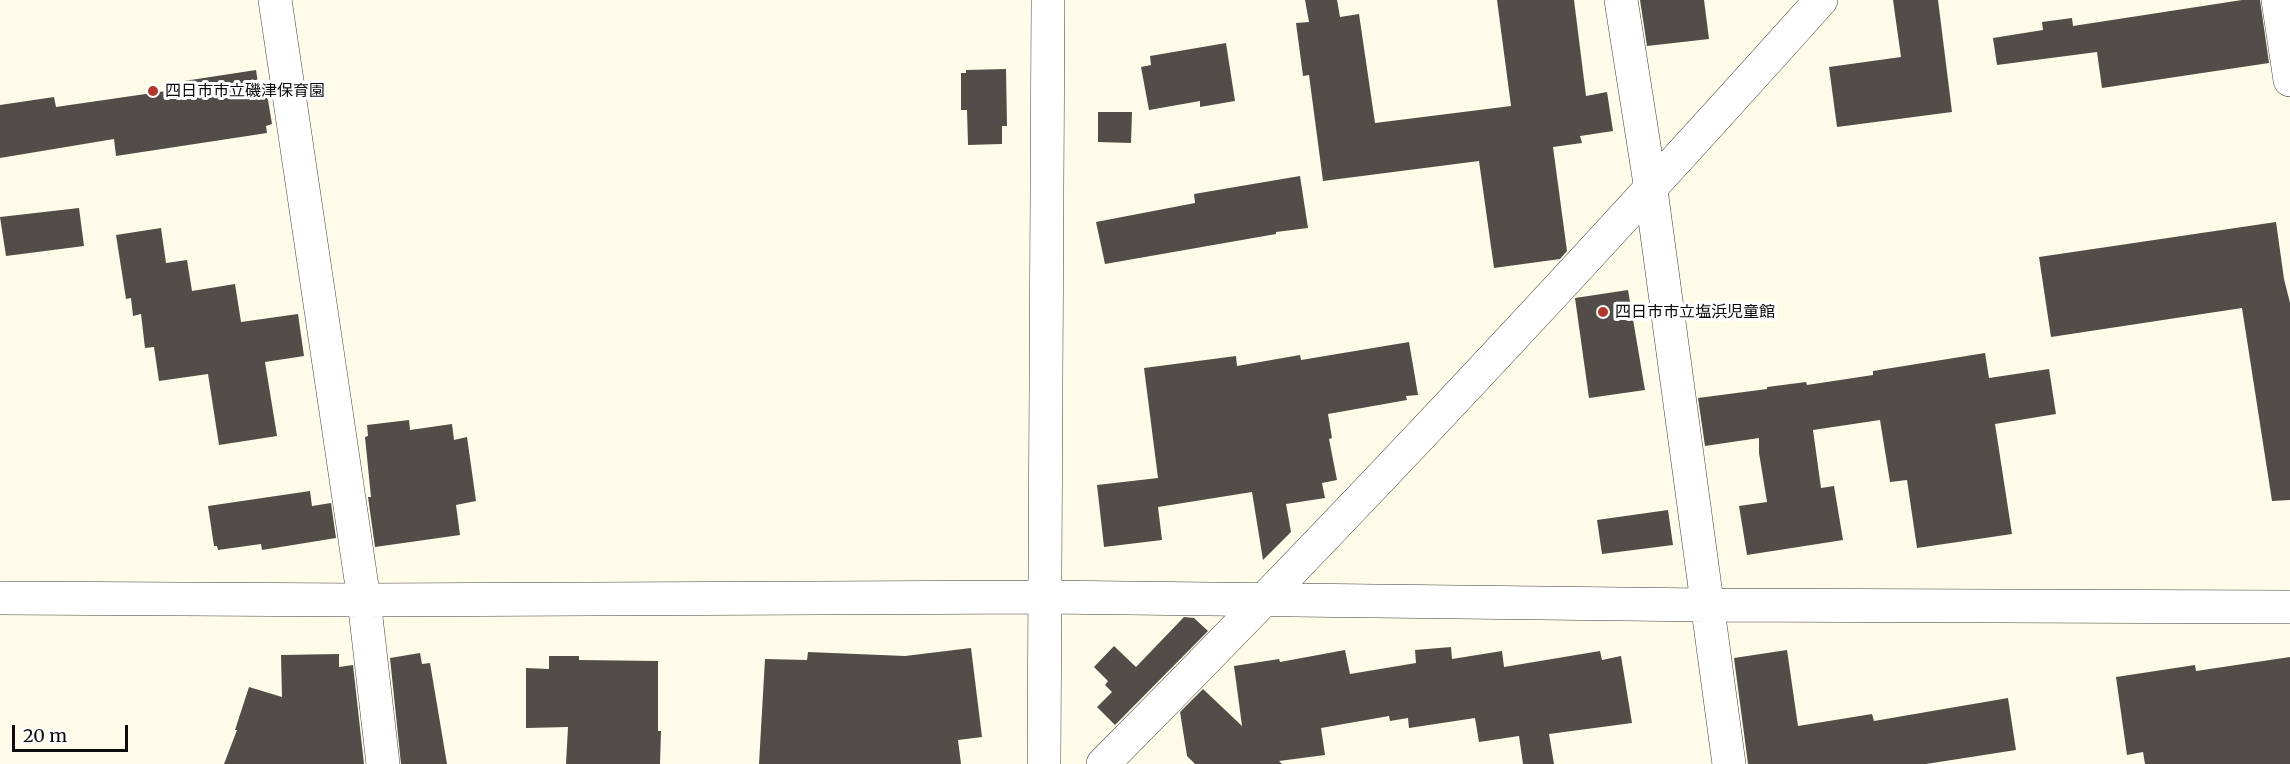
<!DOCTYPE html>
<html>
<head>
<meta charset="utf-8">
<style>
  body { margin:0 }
  #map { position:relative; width:2290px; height:764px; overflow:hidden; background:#fefce9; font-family:Merriweather,serif }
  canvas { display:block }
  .scale { position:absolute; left:12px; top:725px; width:116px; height:27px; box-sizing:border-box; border:3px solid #0b0b0b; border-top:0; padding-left:8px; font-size:18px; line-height:21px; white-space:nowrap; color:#0b0b0b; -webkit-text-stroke:4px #fff; paint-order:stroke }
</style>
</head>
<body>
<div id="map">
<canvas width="2290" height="764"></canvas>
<div class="scale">20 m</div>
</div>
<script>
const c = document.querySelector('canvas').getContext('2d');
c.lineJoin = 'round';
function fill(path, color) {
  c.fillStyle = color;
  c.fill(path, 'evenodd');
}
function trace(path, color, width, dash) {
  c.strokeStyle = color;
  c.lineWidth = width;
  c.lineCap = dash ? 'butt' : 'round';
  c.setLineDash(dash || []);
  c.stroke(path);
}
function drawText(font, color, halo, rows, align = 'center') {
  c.font = font + ' Merriweather,"Noto Sans JP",serif';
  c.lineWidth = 6;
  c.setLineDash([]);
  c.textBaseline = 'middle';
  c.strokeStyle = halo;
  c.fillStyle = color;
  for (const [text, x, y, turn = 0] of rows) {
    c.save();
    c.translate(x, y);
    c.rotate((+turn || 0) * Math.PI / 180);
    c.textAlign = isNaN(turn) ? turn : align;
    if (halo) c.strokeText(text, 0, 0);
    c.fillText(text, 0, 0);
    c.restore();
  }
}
const building = new Path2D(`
  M 1305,0 L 1337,0 L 1340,17 L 1359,14 L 1375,123 L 1511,106 L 1497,0 L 1574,0 L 1586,96 L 1607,92 L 1613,131 L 1580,136 L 1582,143 L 1553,147 L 1567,251 L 1560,259 L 1494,268 L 1479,161 L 1323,181 L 1309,75 L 1303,76 L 1296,23 L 1309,22 Z
  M 1640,0 L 1704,0 L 1709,39 L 1647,46 Z
  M 1893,0 L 1938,0 L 1952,112 L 1837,127 L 1829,67 L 1901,57 Z
  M 2242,0 L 2260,0 L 2269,63 L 2102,88 L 2097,52 L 1997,65 L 1993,38 L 2043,30 L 2042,22 L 2072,18 L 2073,26 Z
  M 1226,43 L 1235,101 L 1200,107 L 1200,101 L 1149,110 L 1141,67 L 1151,65 L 1150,56 Z
  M 1006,69 L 1007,126 L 1002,126 L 1002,144 L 968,145 L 967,110 L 961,110 L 961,73 L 966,73 L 966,70 Z
  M 256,70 L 258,83 L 265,82 L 272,124 L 266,126 L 267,133 L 116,156 L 114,139 L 0,158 L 0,105 L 54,97 L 56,107 L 173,90 L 171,83 Z
  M 1098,112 L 1132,112 L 1131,143 L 1098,142 Z
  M 1300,176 L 1308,228 L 1276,232 L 1276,234 L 1105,264 L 1096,222 L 1195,203 L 1194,194 Z
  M 79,208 L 84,246 L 6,256 L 0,217 Z
  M 2276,222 L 2284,279 L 2290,303 L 2290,500 L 2272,501 L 2242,308 L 2051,337 L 2039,257 Z
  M 161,228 L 166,263 L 187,260 L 192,291 L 235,284 L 241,322 L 298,314 L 304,356 L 265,362 L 277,436 L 219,445 L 208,374 L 159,381 L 154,347 L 145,348 L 141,314 L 133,316 L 131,298 L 126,299 L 116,235 Z
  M 1628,290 L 1645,390 L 1589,398 L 1575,298 Z
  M 1409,342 L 1418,395 L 1406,396 L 1407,400 L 1328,414 L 1332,438 L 1329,439 L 1337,480 L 1322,483 L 1325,498 L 1286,504 L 1291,532 L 1263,560 L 1252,492 L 1158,507 L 1162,540 L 1104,547 L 1097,485 L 1158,478 L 1144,368 L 1236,356 L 1237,366 L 1300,355 L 1301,360 Z
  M 1985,353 L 1989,378 L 2049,369 L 2056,414 L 1995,424 L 2012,534 L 1917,548 L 1907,480 L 1890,482 L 1880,420 L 1813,430 L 1821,488 L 1834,486 L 1843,540 L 1747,555 L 1739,506 L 1767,502 L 1759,453 L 1759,438 L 1705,446 L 1698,398 L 1767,389 L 1767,387 L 1806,382 L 1807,385 L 1873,375 L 1873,371 Z
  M 409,420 L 410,430 L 452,424 L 454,440 L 467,437 L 476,501 L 456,505 L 460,535 L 375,547 L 368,497 L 371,497 L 365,437 L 368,436 L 367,425 Z
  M 310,491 L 312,506 L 331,503 L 336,538 L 262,550 L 261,544 L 218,550 L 217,546 L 214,546 L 208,506 Z
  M 1668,510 L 1673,545 L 1602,554 L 1597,520 Z
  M 1184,617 L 1194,618 L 1208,631 L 1115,725 L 1097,707 L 1112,692 L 1105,685 L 1108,681 L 1094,667 L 1114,646 L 1136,667 Z
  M 1451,647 L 1452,659 L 1502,651 L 1504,667 L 1600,651 L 1602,660 L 1621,656 L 1632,723 L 1549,734 L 1554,764 L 1523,764 L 1519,736 L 1479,742 L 1475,718 L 1409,728 L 1408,718 L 1390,721 L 1389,716 L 1321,728 L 1325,755 L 1279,761 L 1282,764 L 1195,764 L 1187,756 L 1180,712 L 1203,689 L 1242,726 L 1234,666 L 1279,659 L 1280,662 L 1345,650 L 1350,674 L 1416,663 L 1415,650 Z
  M 971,648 L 982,737 L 958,740 L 961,764 L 759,764 L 765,659 L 807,660 L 808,652 L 905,656 Z
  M 1787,650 L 1798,726 L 1872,714 L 1874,721 L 2008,698 L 2016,750 L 1926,764 L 1748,764 L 1734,658 Z
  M 420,653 L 422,664 L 430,663 L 447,764 L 401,764 L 390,658 Z
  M 339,654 L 339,667 L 353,665 L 364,764 L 224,764 L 237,730 L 235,730 L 249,687 L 282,697 L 281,655 Z
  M 549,656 L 579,656 L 579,660 L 658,661 L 658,731 L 661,731 L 660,764 L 566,764 L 568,727 L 526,728 L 526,668 L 549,669 Z
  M 2290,657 L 2290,764 L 2145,764 L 2143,752 L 2127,755 L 2116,677 L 2195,665 L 2196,671 Z`);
const minor = new Path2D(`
  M 275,0 L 364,600 L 383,764
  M 1621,0 L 1651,190 L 1729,764
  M 2278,0 L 2290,80
  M 0,598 L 364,600 L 1045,597 L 1706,605 L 2290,607
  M 1044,764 L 1048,0
  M 1103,764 C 1349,516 1588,260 1821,0`);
const markers = [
  [153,91,6,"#b0382d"],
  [1603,312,6,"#b0382d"]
];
const poiNames = [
  ["四日市市立磯津保育園",165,91],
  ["四日市市立塩浜児童館",1615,312]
];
fill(building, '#524d48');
trace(minor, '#3e3e3e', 34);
trace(minor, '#fff', 33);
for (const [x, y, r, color] of markers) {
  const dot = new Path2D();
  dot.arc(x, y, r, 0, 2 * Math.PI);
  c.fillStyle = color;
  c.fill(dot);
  trace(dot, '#fff', 2);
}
drawText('16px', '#0b0b0b', '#fff', poiNames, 'left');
</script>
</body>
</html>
